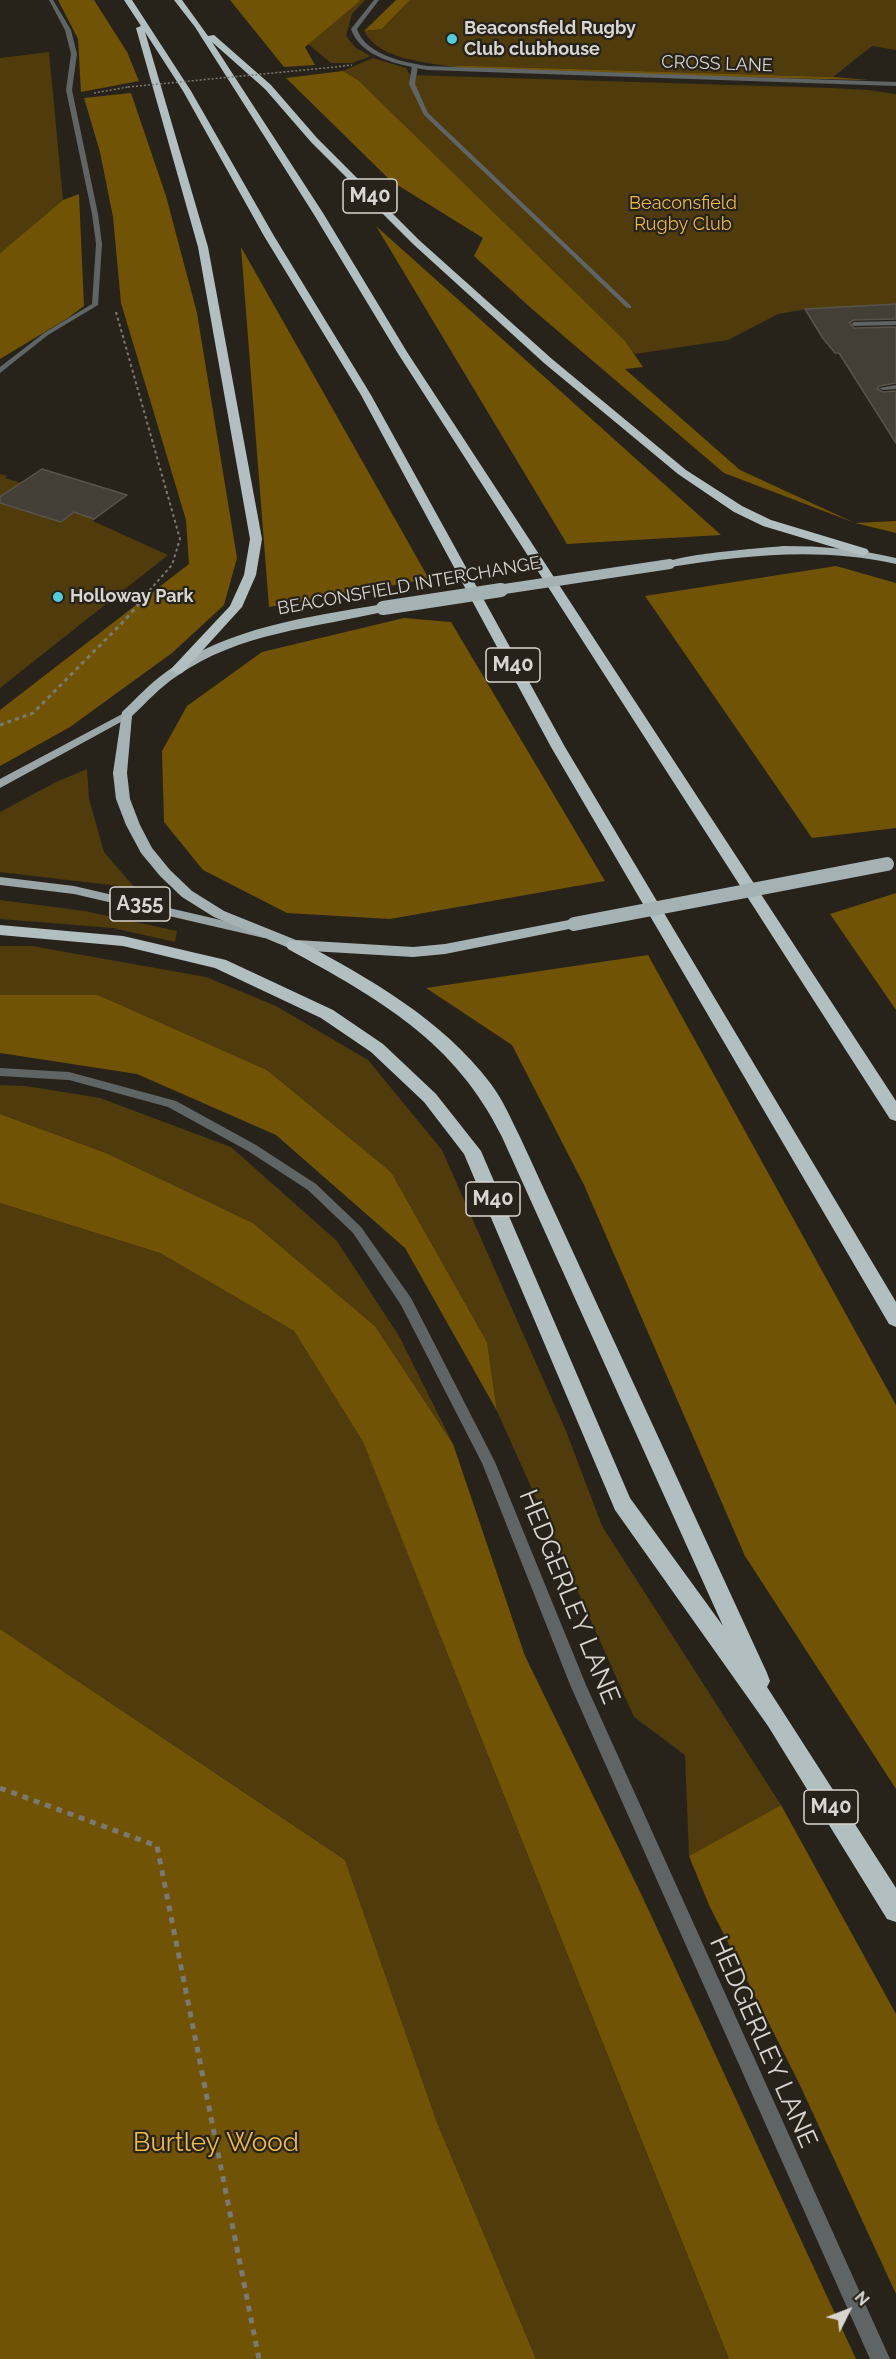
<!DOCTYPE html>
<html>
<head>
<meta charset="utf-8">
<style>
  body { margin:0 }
  #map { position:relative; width:896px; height:2359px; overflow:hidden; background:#27231b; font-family:Raleway,sans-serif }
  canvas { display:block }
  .north { position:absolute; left:818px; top:2281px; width:60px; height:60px; -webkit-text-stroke:4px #27231b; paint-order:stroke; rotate:48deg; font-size:16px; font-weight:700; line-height:24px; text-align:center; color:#d9d6d1 }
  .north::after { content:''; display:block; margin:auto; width:21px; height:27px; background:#d9d6d1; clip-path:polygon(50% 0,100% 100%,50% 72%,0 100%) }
</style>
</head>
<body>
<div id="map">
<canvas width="896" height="2359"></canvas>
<div class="north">N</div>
</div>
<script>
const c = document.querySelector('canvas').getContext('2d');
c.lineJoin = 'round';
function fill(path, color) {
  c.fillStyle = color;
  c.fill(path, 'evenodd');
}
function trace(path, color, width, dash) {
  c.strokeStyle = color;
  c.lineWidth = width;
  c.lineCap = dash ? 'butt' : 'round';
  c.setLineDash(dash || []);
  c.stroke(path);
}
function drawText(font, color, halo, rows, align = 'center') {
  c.font = font + ' Raleway,sans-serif';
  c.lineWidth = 4.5;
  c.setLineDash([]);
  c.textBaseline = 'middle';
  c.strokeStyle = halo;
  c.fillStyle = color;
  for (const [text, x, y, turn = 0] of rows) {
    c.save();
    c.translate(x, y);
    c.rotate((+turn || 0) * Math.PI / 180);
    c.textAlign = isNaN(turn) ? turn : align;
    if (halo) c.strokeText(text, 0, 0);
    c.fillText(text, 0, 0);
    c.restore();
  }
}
const green = new Path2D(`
  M 359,0 L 365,0 L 352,14 L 346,36 L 356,48 L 371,56 L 352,63 L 331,63 L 308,44 Z
  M 410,0 L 896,0 L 896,50 L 872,46 L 833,77 L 441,65 C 415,61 378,57 364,31 L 382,29 Z
  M 49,52 L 63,200 L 0,253 L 0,58 Z
  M 373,58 L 406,68 L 410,75 L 830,88 L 868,90 L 896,94 L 896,304 L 807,309 L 778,314 L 728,340 L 635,354 L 358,80 L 343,71 Z
  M 42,469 L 127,495 L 93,521 L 168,555 L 0,688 L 0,474 L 7,476 L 5,478 L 21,483 Z
  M 87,769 L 89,799 L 104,852 L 141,895 L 118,886 L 0,872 L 0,812 L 56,782 Z
  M 0,900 L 85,911 L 177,931 L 175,942 L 113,928 L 0,919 Z
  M 0,946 L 32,946 L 206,977 L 276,1006 L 368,1060 L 442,1150 L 566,1431 L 602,1526 L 781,1805 L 689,1856 L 685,1755 L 634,1717 L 497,1411 L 487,1342 L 391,1172 L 267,1070 L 98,995 L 0,995 Z
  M 0,1085 L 26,1086 L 100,1098 L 231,1147 L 337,1241 L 399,1336 L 453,1444 L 375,1326 L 253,1223 L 106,1153 L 0,1114 Z
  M 0,1203 L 160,1253 L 294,1331 L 363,1442 L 729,2359 L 536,2359 L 436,2120 L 345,1860 L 0,1629 Z`);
const forest = new Path2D(`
  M 58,0 L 94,0 L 127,52 L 139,81 L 81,92 L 78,39 Z
  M 230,0 L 359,0 L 360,1 L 305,47 L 315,65 L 284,67 Z
  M 396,0 L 410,0 L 382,29 L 364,31 Z
  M 441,65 L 833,77 L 869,80 L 500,72 Z
  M 343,71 L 358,80 L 625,341 L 643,367 L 625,369 L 740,470 L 855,523 L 896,521 L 896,533 L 855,523 L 724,473 L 532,309 L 474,256 L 483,238 L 391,181 L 286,78 Z
  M 131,93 L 166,196 L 197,313 L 237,558 L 224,605 L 172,653 L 70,727 L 0,766 L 0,710 L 189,564 L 186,520 L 121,303 L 113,217 L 100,152 L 84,98 Z
  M 79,194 L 84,306 L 68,318 L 0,359 L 0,253 L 63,200 Z
  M 376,226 L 721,535 L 567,544 Z
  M 241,247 L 429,579 L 269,607 Z
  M 836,566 L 896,583 L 896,828 L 812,838 L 645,596 Z
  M 404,618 L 451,622 L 605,881 L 390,919 L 287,913 L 203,870 L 164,822 L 162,751 L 187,706 L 262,652 Z
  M 896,893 L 896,1010 L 830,914 Z
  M 648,955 L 896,1405 L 896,1789 L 745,1556 L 584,1185 L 512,1045 L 426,988 Z
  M 0,995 L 98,995 L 267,1070 L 391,1172 L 487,1342 L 497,1411 L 405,1248 L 276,1135 L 137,1074 L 0,1053 Z
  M 0,1114 L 106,1153 L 253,1223 L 375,1326 L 453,1444 L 525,1656 L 643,1898 L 856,2359 L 729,2359 L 363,1442 L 294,1331 L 160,1253 L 0,1203 Z
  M 0,1629 L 345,1860 L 436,2120 L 536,2359 L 0,2359 Z
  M 781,1805 L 896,2014 L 896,2294 L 799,2083 L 709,1905 L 689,1856 Z`);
const building = new Path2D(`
  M 896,304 L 896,319 L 854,320 L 849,323 L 854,328 L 896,327 L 896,383 L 879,386 L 877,389 L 883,392 L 896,391 L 896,443 L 839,353 L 835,353 L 822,337 L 805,309 Z
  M 42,469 L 127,495 L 94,519 L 74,512 L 61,522 L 0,503 L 0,497 Z`);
const pathFar3 = new Path2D(`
  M 335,67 L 352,65
  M 94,93 L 128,87`);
const pathFar2 = new Path2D(`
  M 116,312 L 180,539 L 172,565 L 149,591`);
const pathFar1 = new Path2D(`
  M 0,725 L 33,713 L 125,620 L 151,590`);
const path = new Path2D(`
  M 0,1788 L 157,1846 L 259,2359`);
const service = new Path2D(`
  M 49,0 L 53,0 L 71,30 L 77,54 L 72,90 L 98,214 L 102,244 L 98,305 L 48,335 L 0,373 L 0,367 L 44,333 L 92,304 L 96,244 L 92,214 L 66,90 L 71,54 L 65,30 Z
  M 415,64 L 418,66 L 415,84 L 428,113 L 631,306 L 631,308 L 627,308 L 424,115 L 409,84 L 412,66 Z
  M 896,321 L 896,325 L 854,326 L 851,324 L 854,322 Z
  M 896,385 L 896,389 L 883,390 L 879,388 Z`);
const minor = new Path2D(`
  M 374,0 L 379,0 L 357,29 C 366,55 403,62 427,66 L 896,82 L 896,86 L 427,70 C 400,65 361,58 351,29 Z`);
const tertiary = new Path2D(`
  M 0,1068 L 69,1072 L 176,1101 L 256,1145 L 316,1184 L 361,1227 L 411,1298 L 495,1462 L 586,1685 L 890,2359 L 870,2359 L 571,1687 L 482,1463 L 401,1305 L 353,1233 L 308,1190 L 248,1151 L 168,1107 L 69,1080 L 0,1076 Z`);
const primary = new Path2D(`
  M 126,712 L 130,713 L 130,717 L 0,788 L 0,779 Z
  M 0,877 L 74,886 L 264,930 L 271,934 L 264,938 L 74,894 L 0,885 Z`);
const trunk = new Path2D(`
  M 783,546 C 822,546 858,549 896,558 L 896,564 C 819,547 747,555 670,567 L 664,564 C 676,554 763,548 783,546 Z
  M 383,604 L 389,608 L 387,611 C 315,628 240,632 177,676 C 160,687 147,702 132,716 L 127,773 L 130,799 L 140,825 L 152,848 L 170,870 L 192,891 L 224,911 L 296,940 L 413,947 L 445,944 L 574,919 L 581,924 L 579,927 L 445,954 L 413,957 L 294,950 L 214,917 L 182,897 L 160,876 L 141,853 L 126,825 L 116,799 L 113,773 L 122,712 C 136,699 149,684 166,672 C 228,627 309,617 383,604 Z`);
const motorway = new Path2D(`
  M 124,0 L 132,0 L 191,91 L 274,236 L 371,395 L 565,747 L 896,1302 L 896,1327 L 889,1324 L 551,747 L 361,395 L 264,236 L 183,91 L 145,32 L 208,247 L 262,539 L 256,575 L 242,607 L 182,673 L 177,674 L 170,670 L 230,606 L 244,575 L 250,539 L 198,247 L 136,28 L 141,26 Z
  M 174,0 L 182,0 L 208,36 L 214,35 L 271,85 L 317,138 L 419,240 L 552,359 L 686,470 L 742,506 L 771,520 L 867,549 L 869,552 L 863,556 L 763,526 L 734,512 L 678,474 L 544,363 L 413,244 L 311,142 L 265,89 L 212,42 L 323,213 L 407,352 L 896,1101 L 896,1121 L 890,1119 L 397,352 L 313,213 L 195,27 Z
  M 0,925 L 123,936 L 226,960 L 333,1010 L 383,1044 L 436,1094 L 481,1151 L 630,1498 L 723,1626 L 502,1137 C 455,1041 379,999 288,949 L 286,945 L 288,941 L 300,941 C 370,979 442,1019 491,1084 C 503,1100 511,1119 520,1137 L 767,1673 L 770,1681 L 767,1687 L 896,1888 L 896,1922 L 887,1919 L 768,1726 L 615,1510 L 464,1154 L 424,1102 L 371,1052 L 321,1018 L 215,968 L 123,946 L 0,935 Z`);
const pathBridge = new Path2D(`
  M 128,87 L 335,67`);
const trunkBridgeFar1 = new Path2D(`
  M 491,591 L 670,564`);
const trunkBridge = new Path2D(`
  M 383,608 L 501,590
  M 574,924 L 887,864`);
const markers = [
  [452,39,6,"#53cbdb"],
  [58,597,6,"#53cbdb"]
];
const farPoinames = [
  ["Beaconsfield Rugby",464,29],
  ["Club clubhouse",464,50],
  ["Holloway Park",70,597]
];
const farStreetnames = [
  ["CROSS LANE",717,64,2],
  ["BEACONSFIELD INTERCHANGE",409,586,-10]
];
const farParknames = [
  ["Beaconsfield",683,204],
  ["Rugby Club",683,225]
];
const shields = [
  [370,196,54],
  [513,665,54],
  [140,904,60],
  [493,1199,54],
  [831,1807,54]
];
const shieldNames = [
  ["M40",370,196],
  ["M40",513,665],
  ["A355",140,904],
  ["M40",493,1199],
  ["M40",831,1807]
];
const nearStreetnames = [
  ["HEDGERLEY LANE",569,1597,68],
  ["HEDGERLEY LANE",763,2042,66]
];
const nearParknames = [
  ["Burtley Wood",216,2143]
];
fill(green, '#4f3b0b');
fill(forest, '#705304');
fill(building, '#433f36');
trace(building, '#59544b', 1.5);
trace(pathFar3, '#7c7972', 1.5, [2, 2]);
trace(pathFar2, '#7c7972', 2, [3, 3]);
trace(pathFar1, '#7c7972', 3, [4, 4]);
trace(path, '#7c7972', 5, [6, 6]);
fill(service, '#5f6465');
fill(minor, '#5f6465');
fill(tertiary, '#5f6465');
fill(primary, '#99a5a7');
fill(trunk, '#a5b2b4');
fill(motorway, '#b1bfc1');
trace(pathBridge, '#7c7972', 1.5, [2, 2]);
trace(trunkBridgeFar1, '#a5b2b4', 10);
trace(trunkBridge, '#a5b2b4', 14);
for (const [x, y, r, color] of markers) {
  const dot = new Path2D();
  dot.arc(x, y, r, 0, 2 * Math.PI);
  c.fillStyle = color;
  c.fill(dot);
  trace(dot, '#27231b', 2);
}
drawText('bold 18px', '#d9d6d1', '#27231b', farPoinames, 'left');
drawText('18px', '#d9d6d1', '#27231b', farStreetnames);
drawText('18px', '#efbb41', '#27231b', farParknames);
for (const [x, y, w] of shields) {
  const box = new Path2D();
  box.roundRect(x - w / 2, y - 17, w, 34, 4.5);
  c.fillStyle = '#27231b';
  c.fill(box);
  trace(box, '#d9d6d1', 1.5);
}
drawText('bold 20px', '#d9d6d1', null, shieldNames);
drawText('26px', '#d9d6d1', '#27231b', nearStreetnames);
drawText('26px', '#efbb41', '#27231b', nearParknames);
</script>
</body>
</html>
